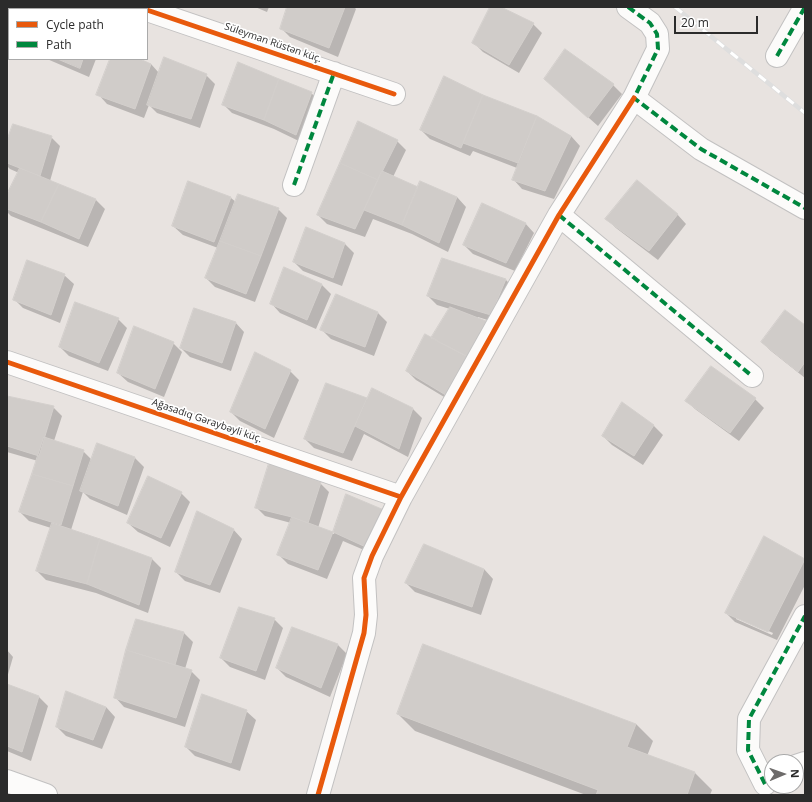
<!DOCTYPE html>
<html>
<head>
<meta charset="utf-8">
<style>
  body { margin:0 }
  #map { position:relative; width:812px; height:802px; overflow:hidden; background:#e8e3e0; font-family:"Open Sans",sans-serif }
  canvas { display:block }
  .frame { position:absolute; inset:0; border:8px solid #2b2b2b; pointer-events:none }
  .legend { position:absolute; left:8px; top:8px; width:140px; height:52px; box-sizing:border-box; background:#fff; border:1px solid #aaa; margin:0; padding:5px 7px; list-style:none; font-size:12px; color:#2b2b2b }
  .legend li { display:flex; align-items:center; gap:8px; height:20px }
  .legend b { width:20px; border:1px solid #aaa }
  .north { position:absolute; left:764px; top:754px; width:40px; height:40px; box-sizing:border-box; background:#fff; border:1px solid #aaa; border-radius:50%; rotate:88deg; font-size:11px; font-weight:700; line-height:16px; text-align:center; color:#2b2b2b }
  .north::after { content:''; display:block; margin:auto; width:14px; height:18px; background:#6d6b6a; clip-path:polygon(50% 0,100% 100%,50% 72%,0 100%) }
  .scale { position:absolute; left:674px; top:16px; width:84px; height:18px; box-sizing:border-box; border:2px solid #2b2b2b; border-top:0; padding-left:5px; font-size:12px; line-height:14px; white-space:nowrap; color:#2b2b2b; -webkit-text-stroke:3px #fff; paint-order:stroke }
</style>
</head>
<body>
<div id="map">
<canvas width="812" height="802"></canvas>
<div class="frame"></div>
<ul class="legend">
<li><b style="height:5px;background:#e8590c"></b>Cycle path</li>
<li><b style="height:5px;background:#00873e"></b>Path</li>
</ul>
<div class="north">N</div>
<div class="scale">20 m</div>
</div>
<script>
const c = document.querySelector('canvas').getContext('2d');
c.lineJoin = 'round';
function fill(path, color) {
  c.fillStyle = color;
  c.fill(path, 'evenodd');
}
function trace(path, color, width, dash) {
  c.strokeStyle = color;
  c.lineWidth = width;
  c.lineCap = dash ? 'butt' : 'round';
  c.setLineDash(dash || []);
  c.stroke(path);
}
function drawText(font, color, halo, rows, align = 'center') {
  c.font = font + ' "Open Sans",sans-serif';
  c.lineWidth = 3.5;
  c.setLineDash([]);
  c.textBaseline = 'middle';
  c.strokeStyle = halo;
  c.fillStyle = color;
  for (const [text, x, y, turn = 0] of rows) {
    c.save();
    c.translate(x, y);
    c.rotate((+turn || 0) * Math.PI / 180);
    c.textAlign = isNaN(turn) ? turn : align;
    if (halo) c.strokeText(text, 0, 0);
    c.fillText(text, 0, 0);
    c.restore();
  }
}
const shadow = new Path2D(`
  M 7,7 L 44,7 L 44,9 L 9,9 L 9,41 L 7,41 Z
  M 255,7 L 269,7 L 267,12 Z
  M 288,7 L 354,7 L 356,9 L 338,57 L 290,37 L 281,28 Z
  M 491,7 L 499,7 L 533,24 L 542,33 L 519,73 L 483,52 L 474,43 Z
  M 47,59 L 96,59 L 89,77 Z
  M 111,59 L 138,59 L 151,64 L 159,73 L 206,75 L 215,84 L 200,128 L 157,113 L 149,105 L 144,118 L 107,104 L 98,94 Z
  M 545,79 L 613,85 L 622,94 L 598,126 Z
  M 311,93 L 321,102 L 305,144 L 274,129 L 232,113 L 223,104 Z
  M 483,96 L 536,117 L 571,136 L 580,146 L 554,199 L 522,189 L 513,179 L 517,168 L 473,151 L 470,156 L 430,139 L 421,130 Z
  M 51,137 L 60,146 L 50,181 L 96,200 L 105,209 L 88,247 L 11,216 L 7,212 L 7,197 L 19,173 L 10,169 L 7,166 L 7,143 Z
  M 397,141 L 406,150 L 393,177 L 418,188 L 457,197 L 466,207 L 448,252 L 412,234 L 373,219 L 365,237 L 327,224 L 318,215 Z
  M 231,198 L 236,202 L 278,209 L 287,218 L 255,302 L 215,287 L 206,278 L 218,248 L 183,235 L 173,226 Z
  M 677,214 L 686,224 L 658,260 L 616,228 L 607,219 Z
  M 525,223 L 534,233 L 515,271 L 473,254 L 464,245 Z
  M 345,244 L 354,253 L 342,286 L 303,271 L 294,262 Z
  M 443,259 L 506,280 L 515,289 L 500,324 L 478,317 L 478,319 L 486,322 L 495,331 L 459,406 L 416,380 L 407,371 L 432,339 L 450,309 L 437,305 L 428,296 Z
  M 285,269 L 322,285 L 331,294 L 316,329 L 280,313 L 271,303 Z
  M 64,275 L 74,284 L 60,323 L 23,308 L 14,299 Z
  M 337,295 L 378,313 L 387,322 L 374,356 L 331,339 L 322,330 Z
  M 118,319 L 127,328 L 108,371 L 69,356 L 60,347 Z
  M 235,322 L 244,332 L 231,371 L 190,357 L 181,348 Z
  M 805,327 L 805,378 L 771,351 L 762,342 Z
  M 173,343 L 182,352 L 164,397 L 128,382 L 118,373 Z
  M 290,371 L 299,380 L 274,438 L 240,421 L 231,412 Z
  M 327,384 L 368,399 L 372,390 L 413,409 L 422,418 L 408,457 L 364,434 L 352,461 L 314,448 L 305,439 Z
  M 7,397 L 53,407 L 62,416 L 54,441 L 83,451 L 92,460 L 98,444 L 135,458 L 144,467 L 127,515 L 90,499 L 83,492 L 71,530 L 152,559 L 161,568 L 148,613 L 96,593 L 46,580 L 37,571 L 51,528 L 29,521 L 20,512 L 38,461 L 7,452 Z
  M 755,399 L 764,408 L 739,441 L 695,409 L 686,400 Z
  M 622,404 L 654,426 L 663,435 L 643,465 L 612,445 L 603,436 Z
  M 320,483 L 329,492 L 318,528 L 334,534 L 347,495 L 378,556 L 343,541 L 327,579 L 288,564 L 279,555 L 291,523 L 265,516 L 256,507 Z
  M 181,493 L 190,502 L 170,547 L 138,532 L 128,523 Z
  M 233,529 L 242,539 L 220,593 L 185,581 L 176,572 Z
  M 804,560 L 805,585 L 777,640 L 735,622 L 726,613 ZM 736,617 L 773,633 L 772,635 L 736,619 Z
  M 484,569 L 493,579 L 481,615 L 415,592 L 406,583 Z
  M 274,619 L 283,628 L 265,680 L 230,667 L 221,658 Z
  M 293,628 L 338,645 L 347,654 L 330,697 L 286,677 L 277,668 Z
  M 184,633 L 193,642 L 185,669 L 191,671 L 200,680 L 185,727 L 124,707 L 115,697 Z
  M 7,650 L 13,657 L 7,678 Z
  M 7,685 L 39,697 L 48,706 L 31,761 L 7,751 Z
  M 106,707 L 115,717 L 102,749 L 66,736 L 57,727 Z
  M 246,711 L 256,720 L 240,771 L 195,756 L 186,747 Z
  M 398,714 L 636,724 L 653,741 L 647,756 L 695,773 L 712,790 L 710,795 L 586,795 L 415,731 Z`);
const building = new Path2D(`
  M 7,7 L 32,7 L 31,9 L 9,9 L 9,36 L 7,35 Z
  M 287,7 L 345,7 L 329,48 L 280,29 Z
  M 490,7 L 501,7 L 534,23 L 509,65 L 472,43 Z
  M 565,49 L 614,84 L 588,118 L 544,79 Z
  M 164,57 L 207,74 L 191,119 L 147,105 Z
  M 58,59 L 83,59 L 80,68 Z
  M 110,59 L 140,59 L 151,64 L 135,109 L 96,95 Z
  M 238,62 L 279,79 L 264,120 L 222,105 Z
  M 444,76 L 483,95 L 461,148 L 420,130 Z
  M 279,79 L 312,92 L 296,135 L 264,120 Z
  M 483,95 L 537,116 L 518,163 L 463,143 Z
  M 537,116 L 571,136 L 545,191 L 512,180 Z
  M 358,121 L 398,140 L 378,180 L 340,163 Z
  M 13,124 L 52,136 L 40,176 L 7,163 L 7,140 Z
  M 340,163 L 378,180 L 355,229 L 317,215 Z
  M 20,168 L 59,184 L 41,222 L 7,209 L 7,194 Z
  M 382,171 L 418,187 L 402,225 L 364,210 Z
  M 637,180 L 678,214 L 649,251 L 605,219 Z
  M 188,181 L 231,197 L 214,242 L 172,226 Z
  M 420,181 L 457,197 L 439,243 L 402,225 Z
  M 59,184 L 96,199 L 79,239 L 41,222 Z
  M 238,194 L 279,208 L 261,256 L 220,241 Z
  M 482,203 L 526,223 L 506,263 L 463,245 Z
  M 306,227 L 345,243 L 333,278 L 293,262 Z
  M 220,241 L 261,256 L 246,294 L 205,278 Z
  M 442,258 L 506,279 L 491,315 L 427,296 Z
  M 27,260 L 65,274 L 51,315 L 13,300 Z
  M 284,267 L 322,284 L 307,320 L 270,304 Z
  M 336,294 L 378,312 L 365,347 L 320,330 Z
  M 75,302 L 119,318 L 99,363 L 59,347 Z
  M 450,307 L 486,321 L 468,357 L 431,338 Z
  M 194,308 L 236,322 L 222,363 L 180,348 Z
  M 785,310 L 805,325 L 805,362 L 798,372 L 761,342 Z
  M 134,326 L 174,342 L 155,389 L 117,373 Z
  M 425,334 L 468,357 L 449,397 L 406,371 Z
  M 255,352 L 291,370 L 265,429 L 230,412 Z
  M 711,366 L 756,398 L 730,433 L 685,401 Z
  M 326,383 L 367,398 L 343,453 L 304,439 Z
  M 372,388 L 413,408 L 399,449 L 355,426 Z
  M 7,396 L 54,406 L 39,456 L 7,446 Z
  M 622,402 L 654,425 L 634,456 L 602,436 Z
  M 44,437 L 84,450 L 73,486 L 32,474 Z
  M 97,443 L 135,457 L 118,506 L 80,491 Z
  M 269,463 L 321,482 L 308,523 L 292,517 L 255,508 Z
  M 32,474 L 73,486 L 61,525 L 19,512 Z
  M 148,476 L 182,492 L 161,538 L 127,523 Z
  M 346,494 L 384,510 L 368,548 L 333,532 Z
  M 197,511 L 234,529 L 210,585 L 175,572 Z
  M 292,517 L 333,532 L 318,570 L 277,555 Z
  M 52,523 L 100,539 L 87,584 L 36,571 Z
  M 764,536 L 805,559 L 768,632 L 725,613 Z
  M 100,539 L 152,558 L 139,605 L 87,584 Z
  M 424,544 L 484,569 L 472,607 L 405,583 Z
  M 239,607 L 275,618 L 256,671 L 220,658 Z
  M 136,619 L 184,632 L 175,665 L 126,650 Z
  M 292,627 L 338,644 L 321,688 L 276,668 Z
  M 423,644 L 636,724 L 627,747 L 695,772 L 687,795 L 596,795 L 598,790 L 397,714 Z
  M 126,650 L 192,670 L 176,718 L 114,698 Z
  M 7,684 L 39,696 L 22,752 L 7,746 Z
  M 66,691 L 106,707 L 93,740 L 56,727 Z
  M 202,694 L 247,710 L 231,763 L 185,747 Z`);
const minor = new Path2D(`
  M 628,7 L 650,23 L 657,34 L 658,49 L 634,98 L 701,149 L 805,208
  M 147,10 L 394,94
  M 777,56 L 805,7
  M 294,185 L 334,73
  M 559,215 L 752,376
  M 7,362 L 401,497
  M 796,766 L 805,763
  M 7,781 L 46,795
  M 765,784 L 748,750 L 749,719 L 805,616
  M 318,795 L 364,633 L 366,615 L 364,578 L 372,556 L 401,497 L 559,215 L 634,98`);
const rail = new Path2D(`
  M 675,7 L 805,113`);
const quiet = new Path2D(`
  M 628,7 L 650,23 L 657,34 L 658,49 L 634,98 L 701,149 L 805,208
  M 777,56 L 805,7
  M 294,185 L 334,73
  M 559,215 L 752,376
  M 765,784 L 748,750 L 749,719 L 805,616`);
const cycleway = new Path2D(`
  M 147,10 L 394,94
  M 7,362 L 401,497
  M 318,795 L 364,633 L 366,615 L 364,578 L 372,556 L 401,497 L 559,215 L 634,98`);
const streetNames = [
  ["Süleyman Rüstən küç.",273,43,19],
  ["Ağasadıq Gəraybəyli küç.",207,421,19]
];
fill(shadow, '#0003');
fill(building, '#d0ccc9');
trace(building, '#d3cfcc', 1);
trace(minor, '#c2c1c1', 24);
trace(minor, '#fcfbfa', 22);
trace(rail, '#dedede', 4.5);
trace(rail, '#fff', 3, [9]);
trace(quiet, '#00873e', 4, [8, 4]);
trace(cycleway, '#e8590c', 5);
drawText('10px', '#2b2b2b', '#fff', streetNames);
</script>
</body>
</html>
